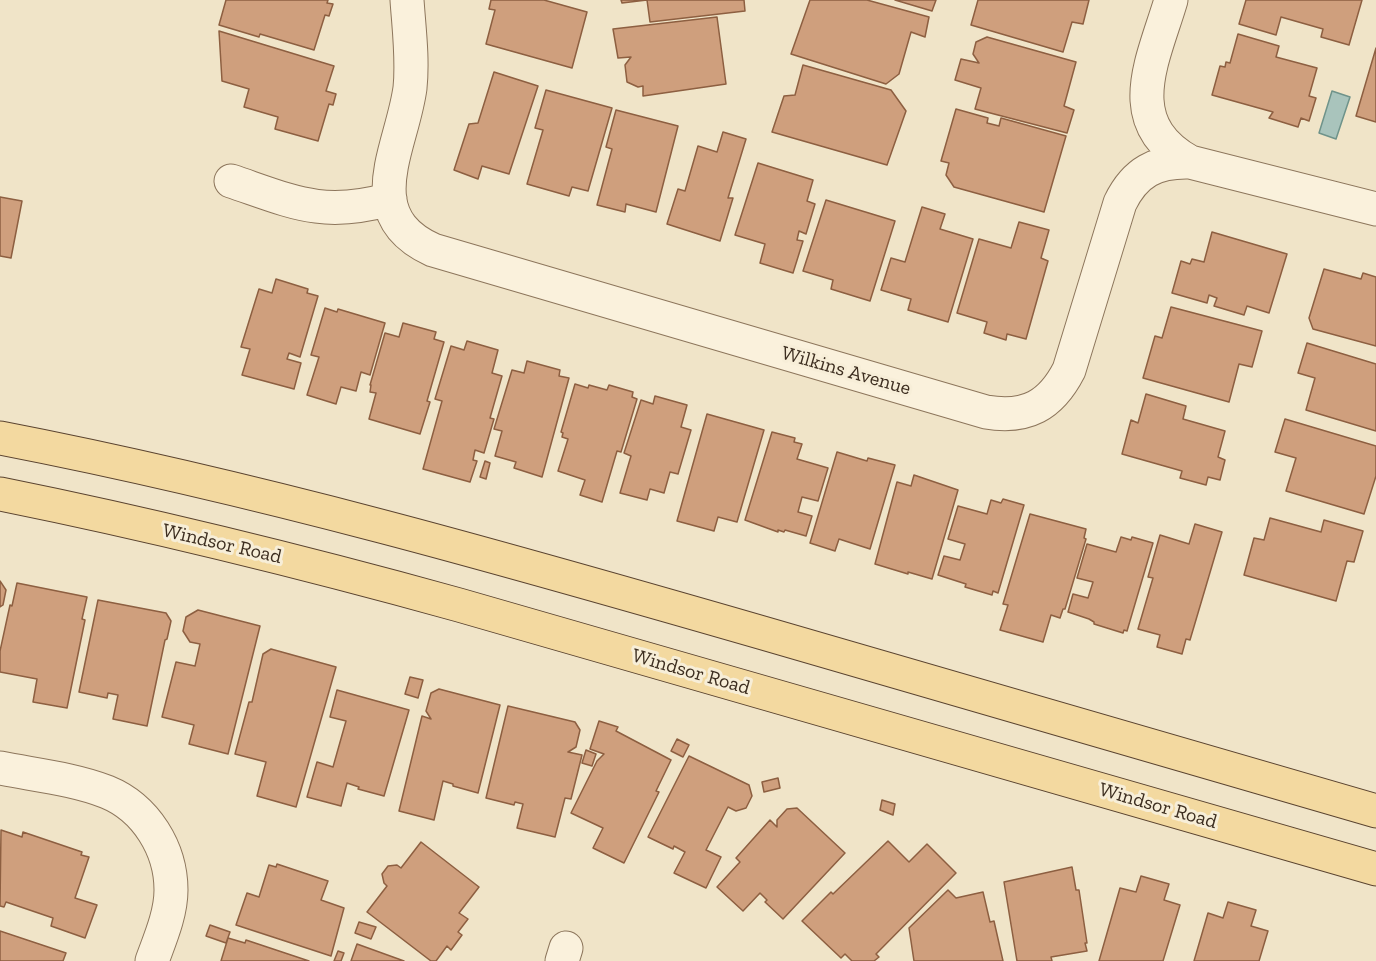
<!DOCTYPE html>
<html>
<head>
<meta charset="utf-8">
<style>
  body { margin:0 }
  canvas { display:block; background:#f0e4c8 }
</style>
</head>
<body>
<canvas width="1376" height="961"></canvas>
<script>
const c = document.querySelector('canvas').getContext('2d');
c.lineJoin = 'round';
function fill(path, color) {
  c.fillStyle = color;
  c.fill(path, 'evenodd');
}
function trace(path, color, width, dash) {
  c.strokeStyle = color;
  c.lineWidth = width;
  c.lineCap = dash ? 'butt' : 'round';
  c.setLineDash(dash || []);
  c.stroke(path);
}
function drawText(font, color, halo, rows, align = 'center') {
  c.font = font + ' "Zilla Slab",serif';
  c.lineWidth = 6;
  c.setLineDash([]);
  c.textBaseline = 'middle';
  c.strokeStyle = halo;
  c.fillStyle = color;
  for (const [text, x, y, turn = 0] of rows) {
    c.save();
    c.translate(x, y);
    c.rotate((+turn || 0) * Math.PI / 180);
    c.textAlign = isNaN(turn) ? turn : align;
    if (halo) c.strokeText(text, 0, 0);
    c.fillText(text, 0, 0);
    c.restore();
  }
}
const water = new Path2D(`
  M 1332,91 L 1350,97 L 1336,139 L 1319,133 Z`);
const building = new Path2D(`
  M 226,0 L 328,0 L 327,3 L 333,4 L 329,16 L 325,15 L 314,50 L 260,34 L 259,37 L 219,25 Z
  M 491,0 L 544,0 L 587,12 L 572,68 L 486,44 L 495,10 L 489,9 Z
  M 621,0 L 744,0 L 745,11 L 650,22 L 647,0 L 622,3 Z
  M 810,0 L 867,0 L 929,17 L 925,37 L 911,32 L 899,74 L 886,84 L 791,54 Z
  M 895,0 L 936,0 L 932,11 Z
  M 978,0 L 1089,0 L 1083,24 L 1072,22 L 1063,52 L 971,25 Z
  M 1246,0 L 1362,0 L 1349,45 L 1321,37 L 1323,29 L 1281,17 L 1276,35 L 1239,24 Z
  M 717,17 L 726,84 L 643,96 L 643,86 L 638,87 L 627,82 L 625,65 L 631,57 L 618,58 L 613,29 Z
  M 219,31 L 334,66 L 326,91 L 336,94 L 333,105 L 329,104 L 318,141 L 275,129 L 278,117 L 244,107 L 249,89 L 222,81 Z
  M 1238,34 L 1279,46 L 1276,57 L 1317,68 L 1309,96 L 1316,98 L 1309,121 L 1301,118 L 1298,127 L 1269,118 L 1273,112 L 1212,95 L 1220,66 L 1225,67 L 1226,62 L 1230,63 Z
  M 987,37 L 1076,62 L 1064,106 L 1074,110 L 1067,133 L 975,109 L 981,88 L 955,80 L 961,59 L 979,63 L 973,54 L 976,42 Z
  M 1376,48 L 1376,122 L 1356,116 Z
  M 803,65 L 891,90 L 906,111 L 887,165 L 772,132 L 784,96 L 795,95 Z
  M 494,72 L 538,86 L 509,174 L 482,166 L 478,179 L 454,170 L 469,124 L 478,123 Z
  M 546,90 L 612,108 L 588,191 L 572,187 L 569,196 L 527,184 L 543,130 L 535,128 Z
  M 956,109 L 988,118 L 987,123 L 999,126 L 1001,118 L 1066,136 L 1044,212 L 954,187 L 946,175 L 949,163 L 941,161 Z
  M 616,110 L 678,126 L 656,212 L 626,204 L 625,212 L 597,205 L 612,149 L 606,147 Z
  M 723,132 L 746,139 L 728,198 L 733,198 L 720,241 L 667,224 L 678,189 L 685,191 L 698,146 L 717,152 Z
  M 758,163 L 813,180 L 807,201 L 815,204 L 806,234 L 799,231 L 797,240 L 803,241 L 793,273 L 760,263 L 765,244 L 735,235 Z
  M 0,197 L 22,201 L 11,258 L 0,256 Z
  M 826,200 L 895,221 L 870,301 L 831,289 L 833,280 L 803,271 Z
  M 922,207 L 945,214 L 940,229 L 973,239 L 948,322 L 908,310 L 911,299 L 881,290 L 891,258 L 905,262 Z
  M 1019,222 L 1049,230 L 1041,258 L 1048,261 L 1026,339 L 1007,334 L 1006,340 L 984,333 L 987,322 L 957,313 L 979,239 L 1011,248 Z
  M 1212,232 L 1287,254 L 1269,313 L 1247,306 L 1244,315 L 1214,306 L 1217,298 L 1209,295 L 1207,303 L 1172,293 L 1181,261 L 1190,264 L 1192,259 L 1204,262 Z
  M 1324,269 L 1361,279 L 1363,273 L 1376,277 L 1376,346 L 1313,329 L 1309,318 Z
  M 276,279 L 308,289 L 307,293 L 318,296 L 300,357 L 289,353 L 287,359 L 301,363 L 294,389 L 242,375 L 250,349 L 241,347 L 259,289 L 272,293 Z
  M 1171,307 L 1262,331 L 1252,367 L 1239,364 L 1229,402 L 1143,378 L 1155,336 L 1162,338 Z
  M 325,308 L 337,312 L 338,309 L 385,323 L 370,375 L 361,372 L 356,391 L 341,387 L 336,404 L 307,395 L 319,357 L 311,355 Z
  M 403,323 L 436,332 L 434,339 L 444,342 L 427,401 L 430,402 L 420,434 L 369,419 L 376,393 L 370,392 L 371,385 L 370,385 L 385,333 L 399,337 Z
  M 467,341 L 498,350 L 492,373 L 502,376 L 490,418 L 494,419 L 484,453 L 475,450 L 473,460 L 477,461 L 470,482 L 423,469 L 442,401 L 435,399 L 451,346 L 464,350 Z
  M 1307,343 L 1376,364 L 1376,431 L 1306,410 L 1315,378 L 1298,373 Z
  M 527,361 L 560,370 L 559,376 L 569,378 L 542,477 L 514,468 L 516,462 L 495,456 L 502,431 L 494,429 L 512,370 L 524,373 Z
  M 575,384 L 588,388 L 589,385 L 607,390 L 609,385 L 633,392 L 632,397 L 637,399 L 621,452 L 617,451 L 602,502 L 580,495 L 585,480 L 558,471 L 568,439 L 562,437 L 563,433 L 561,432 Z
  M 1146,394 L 1186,406 L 1183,419 L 1225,431 L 1218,457 L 1225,460 L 1220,480 L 1208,477 L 1206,485 L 1180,478 L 1182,471 L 1122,454 L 1131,420 L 1138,423 Z
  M 655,396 L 687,405 L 681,427 L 691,430 L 678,474 L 670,472 L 664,493 L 650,489 L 647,500 L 620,493 L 631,456 L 624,453 L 641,400 L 653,404 Z
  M 707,414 L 764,430 L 737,522 L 718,517 L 714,531 L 677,521 Z
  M 1285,419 L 1376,446 L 1376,476 L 1364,514 L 1286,491 L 1296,458 L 1275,452 Z
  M 772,432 L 795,438 L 794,442 L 802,444 L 797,459 L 828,468 L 818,501 L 802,497 L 798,512 L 812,516 L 806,536 L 785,530 L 784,532 L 778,530 L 778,532 L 745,520 Z
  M 837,452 L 867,461 L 868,458 L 895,465 L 870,549 L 839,539 L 835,551 L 810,543 Z
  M 485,461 L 490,463 L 486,479 L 480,477 Z
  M 914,475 L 958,490 L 932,579 L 908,572 L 908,574 L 875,564 L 897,482 L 911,486 Z
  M 1003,499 L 1024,505 L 998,593 L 993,591 L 992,595 L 965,587 L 966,584 L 938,575 L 944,556 L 960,560 L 965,544 L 948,539 L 958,506 L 987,514 L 991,500 L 1001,503 Z
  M 1030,514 L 1086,529 L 1084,538 L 1086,539 L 1065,609 L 1063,609 L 1060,618 L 1051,615 L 1043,642 L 1000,630 L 1008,605 L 1003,604 Z
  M 1270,518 L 1321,532 L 1324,520 L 1363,531 L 1354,562 L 1347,561 L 1336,601 L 1244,575 L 1254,538 L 1264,540 Z
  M 1195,524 L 1222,532 L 1190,640 L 1186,639 L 1182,654 L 1157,647 L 1160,635 L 1138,629 L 1153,578 L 1148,577 L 1160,535 L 1189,544 Z
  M 1121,537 L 1131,540 L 1132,537 L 1153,543 L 1127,631 L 1124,630 L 1123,633 L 1094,624 L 1094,622 L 1089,619 L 1068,612 L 1073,594 L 1088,598 L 1093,582 L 1077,578 L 1087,544 L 1116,552 Z
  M 0,581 L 6,590 L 3,605 L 0,607 Z
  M 17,583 L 87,597 L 82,619 L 85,620 L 67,708 L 33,702 L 37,679 L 0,672 L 0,651 L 10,605 L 12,606 Z
  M 98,600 L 166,613 L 171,621 L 167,639 L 165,640 L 147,726 L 113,719 L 118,695 L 108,693 L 107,698 L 79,692 Z
  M 198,610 L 260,626 L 228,754 L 189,744 L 194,725 L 162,717 L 176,662 L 195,666 L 200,644 L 190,642 L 183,631 L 186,617 Z
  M 271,649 L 336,667 L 296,807 L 257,796 L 266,762 L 235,754 L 249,702 L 252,702 L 263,654 Z
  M 410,677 L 423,680 L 418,698 L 405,694 Z
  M 439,689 L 500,705 L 478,793 L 453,786 L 453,784 L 443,781 L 434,820 L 399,811 L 422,716 L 431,719 L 426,711 L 431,693 Z
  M 337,690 L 409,710 L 384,796 L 358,789 L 359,787 L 347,783 L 341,806 L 307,797 L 317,762 L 333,767 L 346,721 L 330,717 Z
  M 508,706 L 575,722 L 580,730 L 576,747 L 568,752 L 582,755 L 571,799 L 565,798 L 555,837 L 517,828 L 523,804 L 515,802 L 514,805 L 486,798 Z
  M 599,721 L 618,727 L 616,731 L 671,760 L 656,791 L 659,792 L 624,863 L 593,848 L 603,828 L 571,813 L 597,761 L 604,754 L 590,749 Z
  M 677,739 L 689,745 L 683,757 L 671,751 Z
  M 586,750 L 596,754 L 592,766 L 582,763 Z
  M 689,756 L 749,785 L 752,796 L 746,808 L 736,811 L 728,807 L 706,850 L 721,857 L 706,888 L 674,873 L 685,852 L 674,846 L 673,849 L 648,837 Z
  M 778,778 L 780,788 L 764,792 L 762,782 Z
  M 882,800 L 895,804 L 893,815 L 880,810 Z
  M 797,808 L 845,853 L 783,919 L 765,902 L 767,900 L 760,893 L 743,911 L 717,887 L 740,862 L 736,858 L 770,820 L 777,827 L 777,820 L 787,809 Z
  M 1,830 L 22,837 L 23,832 L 82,852 L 81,855 L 89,857 L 75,898 L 97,905 L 85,938 L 51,926 L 53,918 L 6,902 L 4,907 L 0,906 Z
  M 888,841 L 909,862 L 927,844 L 956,873 L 876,954 L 879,957 L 874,961 L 852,961 L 845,954 L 841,958 L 802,921 L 831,892 L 833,894 Z
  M 421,842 L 479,887 L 459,913 L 468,919 L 458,932 L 462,935 L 451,950 L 447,946 L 436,961 L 431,961 L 367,912 L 387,886 L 384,883 L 382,874 L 388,866 L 397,865 L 401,868 Z
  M 277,864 L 328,881 L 321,900 L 344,908 L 331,956 L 236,925 L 247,893 L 259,897 L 269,865 L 276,867 Z
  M 1072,867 L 1076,890 L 1079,890 L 1087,943 L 1085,943 L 1087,951 L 1051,957 L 1052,961 L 1017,961 L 1004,882 Z
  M 1141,876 L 1169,884 L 1164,900 L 1180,905 L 1163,961 L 1099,961 L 1120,888 L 1136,892 Z
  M 948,890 L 956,898 L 983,892 L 990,922 L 994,921 L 1003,961 L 914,961 L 909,928 Z
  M 1228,902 L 1256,910 L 1251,926 L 1268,931 L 1259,961 L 1194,961 L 1208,913 L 1223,918 Z
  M 359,922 L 376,927 L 371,939 L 355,933 Z
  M 210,925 L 230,932 L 226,943 L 206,936 Z
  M 0,931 L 66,953 L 63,961 L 0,961 Z
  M 228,938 L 245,943 L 246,940 L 309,961 L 221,961 Z
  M 357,944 L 404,961 L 351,961 Z
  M 338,951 L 344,953 L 341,961 L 334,961 Z`);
const street = new Path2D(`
  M 407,0 C 409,29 413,59 410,88 C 402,148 356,215 433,250 L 986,412 C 1027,419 1051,405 1069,370 L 1120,203 C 1135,172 1156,161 1190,162 L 1376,209
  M 1171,0 C 1153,61 1119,122 1190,162
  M 231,181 C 293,202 323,218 390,199
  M 0,768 C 35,775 74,779 107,792 C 146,808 171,849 171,890 C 171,914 160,939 152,961
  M 562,961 L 566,948`);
const primary = new Path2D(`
  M 0,438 C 259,488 510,560 763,633 C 968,692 1172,752 1376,811
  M 0,494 C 154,525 307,563 459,605 L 1376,869`);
const streetNames = [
  ["Wilkins Avenue",846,371,16],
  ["Windsor Road",222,544,13],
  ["Windsor Road",691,672,16],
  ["Windsor Road",1158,806,16]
];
fill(water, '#a9c4bc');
trace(water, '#6f938a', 1.5);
fill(building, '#cf9f7d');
trace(building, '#8d5f41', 1.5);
trace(street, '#8d765c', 35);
trace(primary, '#5b4430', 35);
trace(street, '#faf1dc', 33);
trace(primary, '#f3d9a0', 33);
drawText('20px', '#3d2e20', '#f7eed8', streetNames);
</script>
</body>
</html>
